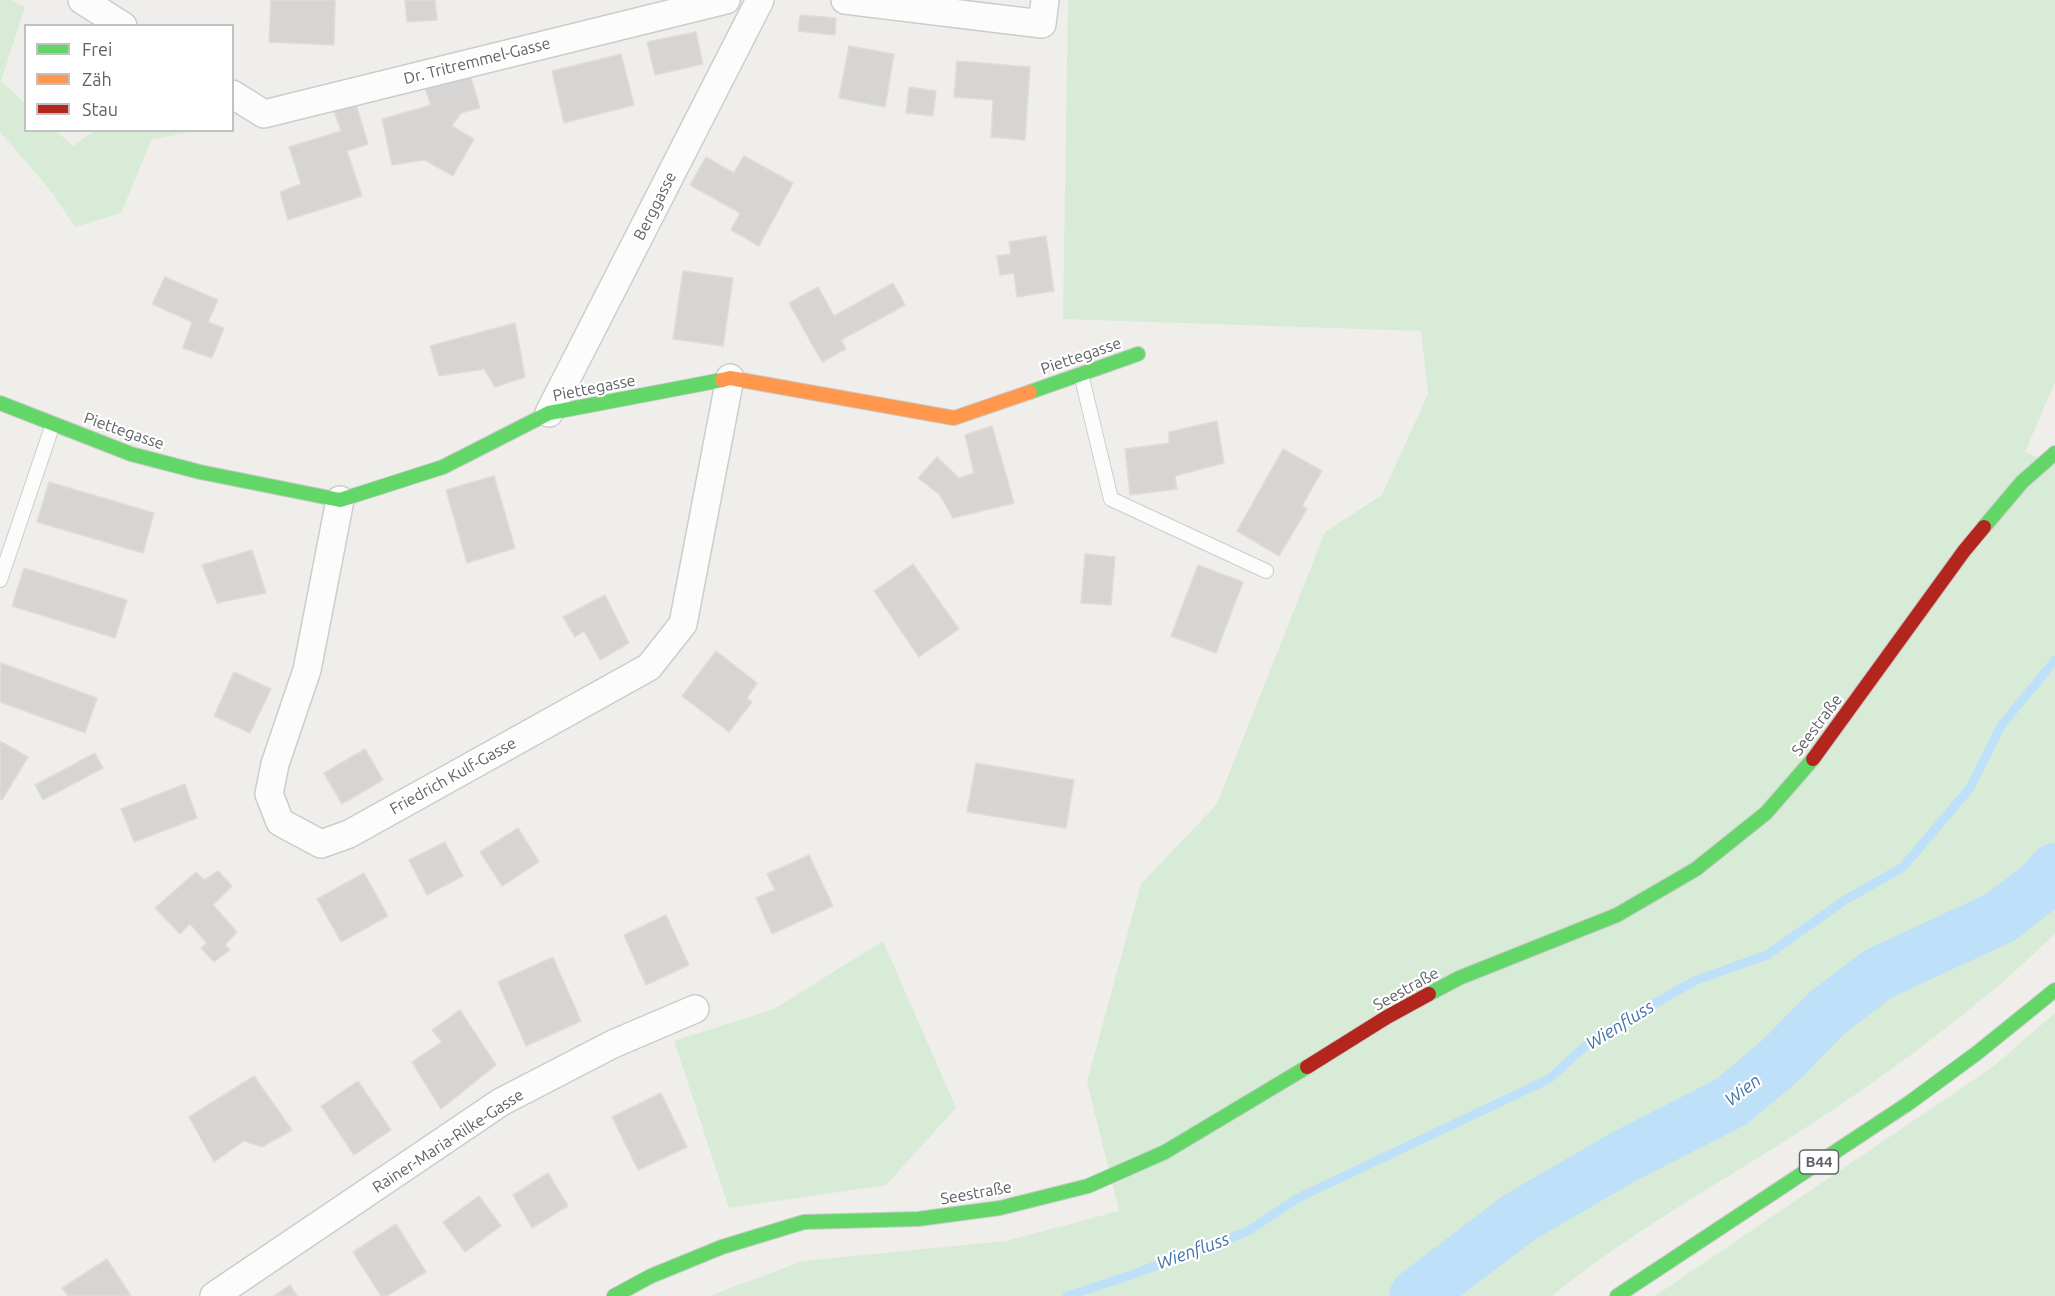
<!DOCTYPE html>
<html>
<head>
<meta charset="utf-8">
<style>
  body { margin:0 }
  #map { position:relative; width:2055px; height:1296px; overflow:hidden; background:#efeeea; font-family:Ubuntu,sans-serif }
  canvas { display:block }
  .legend { position:absolute; left:24px; top:24px; width:210px; height:108px; box-sizing:border-box; background:#fff; border:2px solid #bfc1c3; margin:0; padding:8px 10px; list-style:none; font-size:18px; color:#5f6368 }
  .legend li { display:flex; align-items:center; gap:12px; height:30px }
  .legend b { width:30px; border:2px solid #bfc1c3 }
</style>
</head>
<body>
<div id="map">
<canvas width="2055" height="1296"></canvas>
<ul class="legend">
<li><b style="height:8px;background:#63d668"></b>Frei</li>
<li><b style="height:8px;background:#ff974d"></b>Zäh</li>
<li><b style="height:8px;background:#b3261e"></b>Stau</li>
</ul>
</div>
<script>
const c = document.querySelector('canvas').getContext('2d');
c.lineJoin = 'round';
function fill(path, color) {
  c.fillStyle = color;
  c.fill(path, 'evenodd');
}
function trace(path, color, width, dash) {
  c.strokeStyle = color;
  c.lineWidth = width;
  c.lineCap = dash ? 'butt' : 'round';
  c.setLineDash(dash || []);
  c.stroke(path);
}
function drawText(font, color, halo, rows, align = 'center') {
  c.font = font + ' Ubuntu,sans-serif';
  c.lineWidth = 4.5;
  c.setLineDash([]);
  c.textBaseline = 'middle';
  c.strokeStyle = halo;
  c.fillStyle = color;
  for (const [text, x, y, turn = 0] of rows) {
    c.save();
    c.translate(x, y);
    c.rotate((+turn || 0) * Math.PI / 180);
    c.textAlign = isNaN(turn) ? turn : align;
    if (halo) c.strokeText(text, 0, 0);
    c.fillText(text, 0, 0);
    c.restore();
  }
}
const green = new Path2D(`
  M 0,0 L 10,0 L 25,7 L 1,81 L 25,103 L 26,130 L 56,131 L 73,146 L 94,131 L 195,131 L 152,139 L 121,213 L 75,227 L 51,191 L 0,132 Z
  M 1068,0 L 2055,0 L 2055,382 L 2025,452 L 2055,465 L 2055,934 C 2033,954 2011,976 1987,995 C 1939,1035 1889,1072 1837,1107 C 1743,1171 1641,1223 1552,1296 L 709,1296 L 803,1261 L 1006,1241 L 1119,1211 L 1087,1082 L 1141,884 L 1217,804 L 1325,532 L 1382,495 L 1428,394 L 1421,331 L 1063,319 Z
  M 883,941 L 956,1108 L 886,1185 L 729,1208 L 674,1041 L 774,1009 Z
  M 2055,1013 L 2055,1296 L 1655,1296 L 1994,1066 Z`);
const stream = new Path2D(`
  M 1067,1296 L 1131,1275 L 1248,1231 L 1298,1198 L 1549,1079 L 1593,1039 L 1694,981 L 1767,955 L 1845,900 L 1903,867 L 1970,788 L 2001,726 L 2055,660`);
const river = new Path2D(`
  M 1416,1296 L 1520,1217 L 1625,1156 L 1731,1102 L 1782,1059 L 1827,1013 L 1878,974 L 2001,917 L 2043,884 L 2055,870`);
const building = new Path2D(`
  M 271,0 L 335,0 L 334,45 L 269,42 Z
  M 405,0 L 435,0 L 437,20 L 407,22 Z
  M 800,15 L 836,18 L 835,35 L 798,31 Z
  M 696,32 L 703,64 L 655,75 L 647,42 Z
  M 849,46 L 894,54 L 885,107 L 839,98 Z
  M 621,54 L 634,105 L 564,123 L 552,71 Z
  M 957,61 L 1030,67 L 1025,140 L 991,137 L 993,100 L 954,97 Z
  M 470,75 L 480,108 L 461,113 L 452,126 L 474,139 L 453,176 L 425,160 L 392,165 L 382,119 L 431,105 L 424,86 Z
  M 909,87 L 936,91 L 933,116 L 906,113 Z
  M 356,104 L 368,144 L 347,151 L 362,196 L 288,220 L 280,192 L 301,184 L 289,147 L 341,131 L 334,111 Z
  M 744,156 L 793,183 L 759,246 L 731,230 L 740,213 L 690,185 L 706,157 L 734,173 Z
  M 1046,236 L 1054,291 L 1017,297 L 1014,273 L 1000,275 L 997,256 L 1011,254 L 1009,242 Z
  M 683,271 L 733,278 L 723,346 L 673,339 Z
  M 165,277 L 218,300 L 208,322 L 224,328 L 212,358 L 183,348 L 192,322 L 152,304 Z
  M 893,283 L 905,305 L 841,340 L 846,349 L 822,362 L 789,303 L 818,287 L 834,316 Z
  M 515,323 L 525,377 L 495,387 L 484,369 L 439,376 L 430,346 Z
  M 1217,421 L 1224,463 L 1175,476 L 1177,489 L 1130,495 L 1125,449 L 1169,443 L 1169,432 Z
  M 992,426 L 1014,503 L 953,518 L 940,495 L 918,478 L 937,457 L 959,478 L 974,473 L 965,435 Z
  M 1283,449 L 1322,471 L 1302,506 L 1307,509 L 1279,556 L 1237,531 Z
  M 494,476 L 515,548 L 467,563 L 446,490 Z
  M 49,482 L 154,513 L 143,553 L 37,522 Z
  M 252,550 L 266,593 L 217,603 L 202,565 Z
  M 1085,554 L 1115,557 L 1111,605 L 1081,603 Z
  M 913,564 L 959,629 L 919,657 L 874,591 Z
  M 1198,565 L 1243,582 L 1216,653 L 1171,636 Z
  M 24,568 L 127,600 L 115,638 L 12,606 Z
  M 605,595 L 629,643 L 600,660 L 584,631 L 575,637 L 563,617 Z
  M 716,651 L 757,683 L 747,698 L 752,702 L 729,732 L 682,696 Z
  M 1,663 L 97,698 L 85,733 L 0,702 Z
  M 234,672 L 271,689 L 250,733 L 214,716 Z
  M 0,741 L 28,757 L 2,800 L 0,799 Z
  M 365,749 L 383,780 L 342,804 L 324,773 Z
  M 95,753 L 103,768 L 43,800 L 35,785 Z
  M 976,763 L 1074,780 L 1066,828 L 967,812 Z
  M 185,784 L 197,818 L 134,842 L 121,809 Z
  M 518,828 L 539,862 L 502,886 L 480,852 Z
  M 445,842 L 463,876 L 427,895 L 409,860 Z
  M 809,855 L 833,906 L 772,934 L 756,898 L 775,890 L 767,874 Z
  M 218,871 L 232,886 L 213,905 L 237,932 L 225,945 L 230,950 L 214,962 L 201,948 L 207,943 L 190,924 L 180,934 L 155,908 L 196,872 L 204,880 Z
  M 364,873 L 388,916 L 341,942 L 317,899 Z
  M 666,915 L 689,965 L 646,985 L 624,935 Z
  M 553,957 L 581,1021 L 526,1046 L 498,982 Z
  M 460,1010 L 496,1065 L 441,1109 L 412,1062 L 442,1042 L 432,1030 Z
  M 254,1076 L 292,1130 L 262,1147 L 244,1141 L 214,1162 L 189,1117 Z
  M 358,1081 L 391,1130 L 354,1155 L 321,1106 Z
  M 661,1093 L 687,1147 L 638,1170 L 612,1117 Z
  M 548,1173 L 568,1206 L 532,1228 L 513,1195 Z
  M 479,1196 L 501,1226 L 465,1252 L 443,1222 Z
  M 396,1224 L 426,1272 L 387,1296 L 381,1296 L 353,1252 Z
  M 107,1259 L 131,1296 L 68,1296 L 62,1288 Z
  M 290,1285 L 297,1296 L 274,1296 Z`);
const lane = new Path2D(`
  M 1081,374 L 1111,499 L 1266,571
  M 0,580 L 53,424`);
const street = new Path2D(`
  M 82,0 L 123,26
  M 845,0 L 1042,24 L 1045,0
  M 232,94 L 264,114 L 726,0
  M 549,413 L 760,0
  M 340,500 L 307,670 L 275,764 L 269,794 L 280,822 L 321,844 L 349,834 L 649,667 L 683,624 L 730,378
  M 214,1296 L 501,1102 L 613,1044 L 695,1009`);
const fast = new Path2D(`
  M 1030,392 L 1138,354
  M 0,403 L 131,454 L 200,472 L 340,500 L 443,467 L 549,413 L 722,380
  M 1984,527 L 2022,482 L 2055,453
  M 1429,994 L 1459,978 L 1617,915 L 1696,869 L 1766,813 L 1813,759
  M 614,1296 L 651,1276 L 722,1247 L 804,1222 L 918,1219 L 1000,1208 L 1088,1186 L 1165,1152 L 1307,1067
  M 1617,1296 L 1909,1103 L 1977,1053 L 2055,990`);
const slow = new Path2D(`
  M 722,380 L 730,378 L 954,418 L 1030,392`);
const jam = new Path2D(`
  M 1813,759 L 1964,551 L 1984,527
  M 1307,1067 L 1387,1017 L 1429,994`);
const shields = [
  [1819,1162,39]
];
const shieldNames = [
  ["B44",1819,1162]
];
const streetNames = [
  ["Dr. Tritremmel-Gasse",477,61,-14],
  ["Berggasse",655,206,-63],
  ["Piettegasse",1081,356,-19],
  ["Piettegasse",594,388,-11],
  ["Piettegasse",124,431,19],
  ["Seestraße",1817,725,-53],
  ["Friedrich Kulf-Gasse",453,776,-29],
  ["Seestraße",1406,989,-29],
  ["Rainer-Maria-Rilke-Gasse",448,1141,-33],
  ["Seestraße",976,1193,-10]
];
const waterNames = [
  ["Wienfluss",1620,1025,-32],
  ["Wien",1743,1090,-37],
  ["Wienfluss",1193,1251,-20]
];
fill(green, '#d8ebd6');
trace(stream, '#bfe0f9', 9);
trace(river, '#bfe0f9', 54);
fill(building, '#d6d5d3');
trace(building, '#deddd9', 1.5);
trace(lane, '#cbcccc', 16);
trace(street, '#cbcccc', 30);
trace(fast, '#cacacb', 16);
trace(slow, '#cacacb', 16);
trace(jam, '#cacacb', 16);
trace(lane, '#fdfcfc', 14);
trace(street, '#fdfcfc', 27);
trace(fast, '#63d668', 14);
trace(slow, '#ff974d', 14);
trace(jam, '#b3261e', 14);
for (const [x, y, w] of shields) {
  const box = new Path2D();
  box.roundRect(x - w / 2, y - 12, w, 24, 4.5);
  c.fillStyle = '#fff';
  c.fill(box);
  trace(box, '#5f6368', 1.5);
}
drawText('bold 15px', '#5f6368', null, shieldNames);
drawText('16px', '#5f6368', '#fff', streetNames);
drawText('italic 18px', '#4174aa', '#fff', waterNames);
</script>
</body>
</html>
